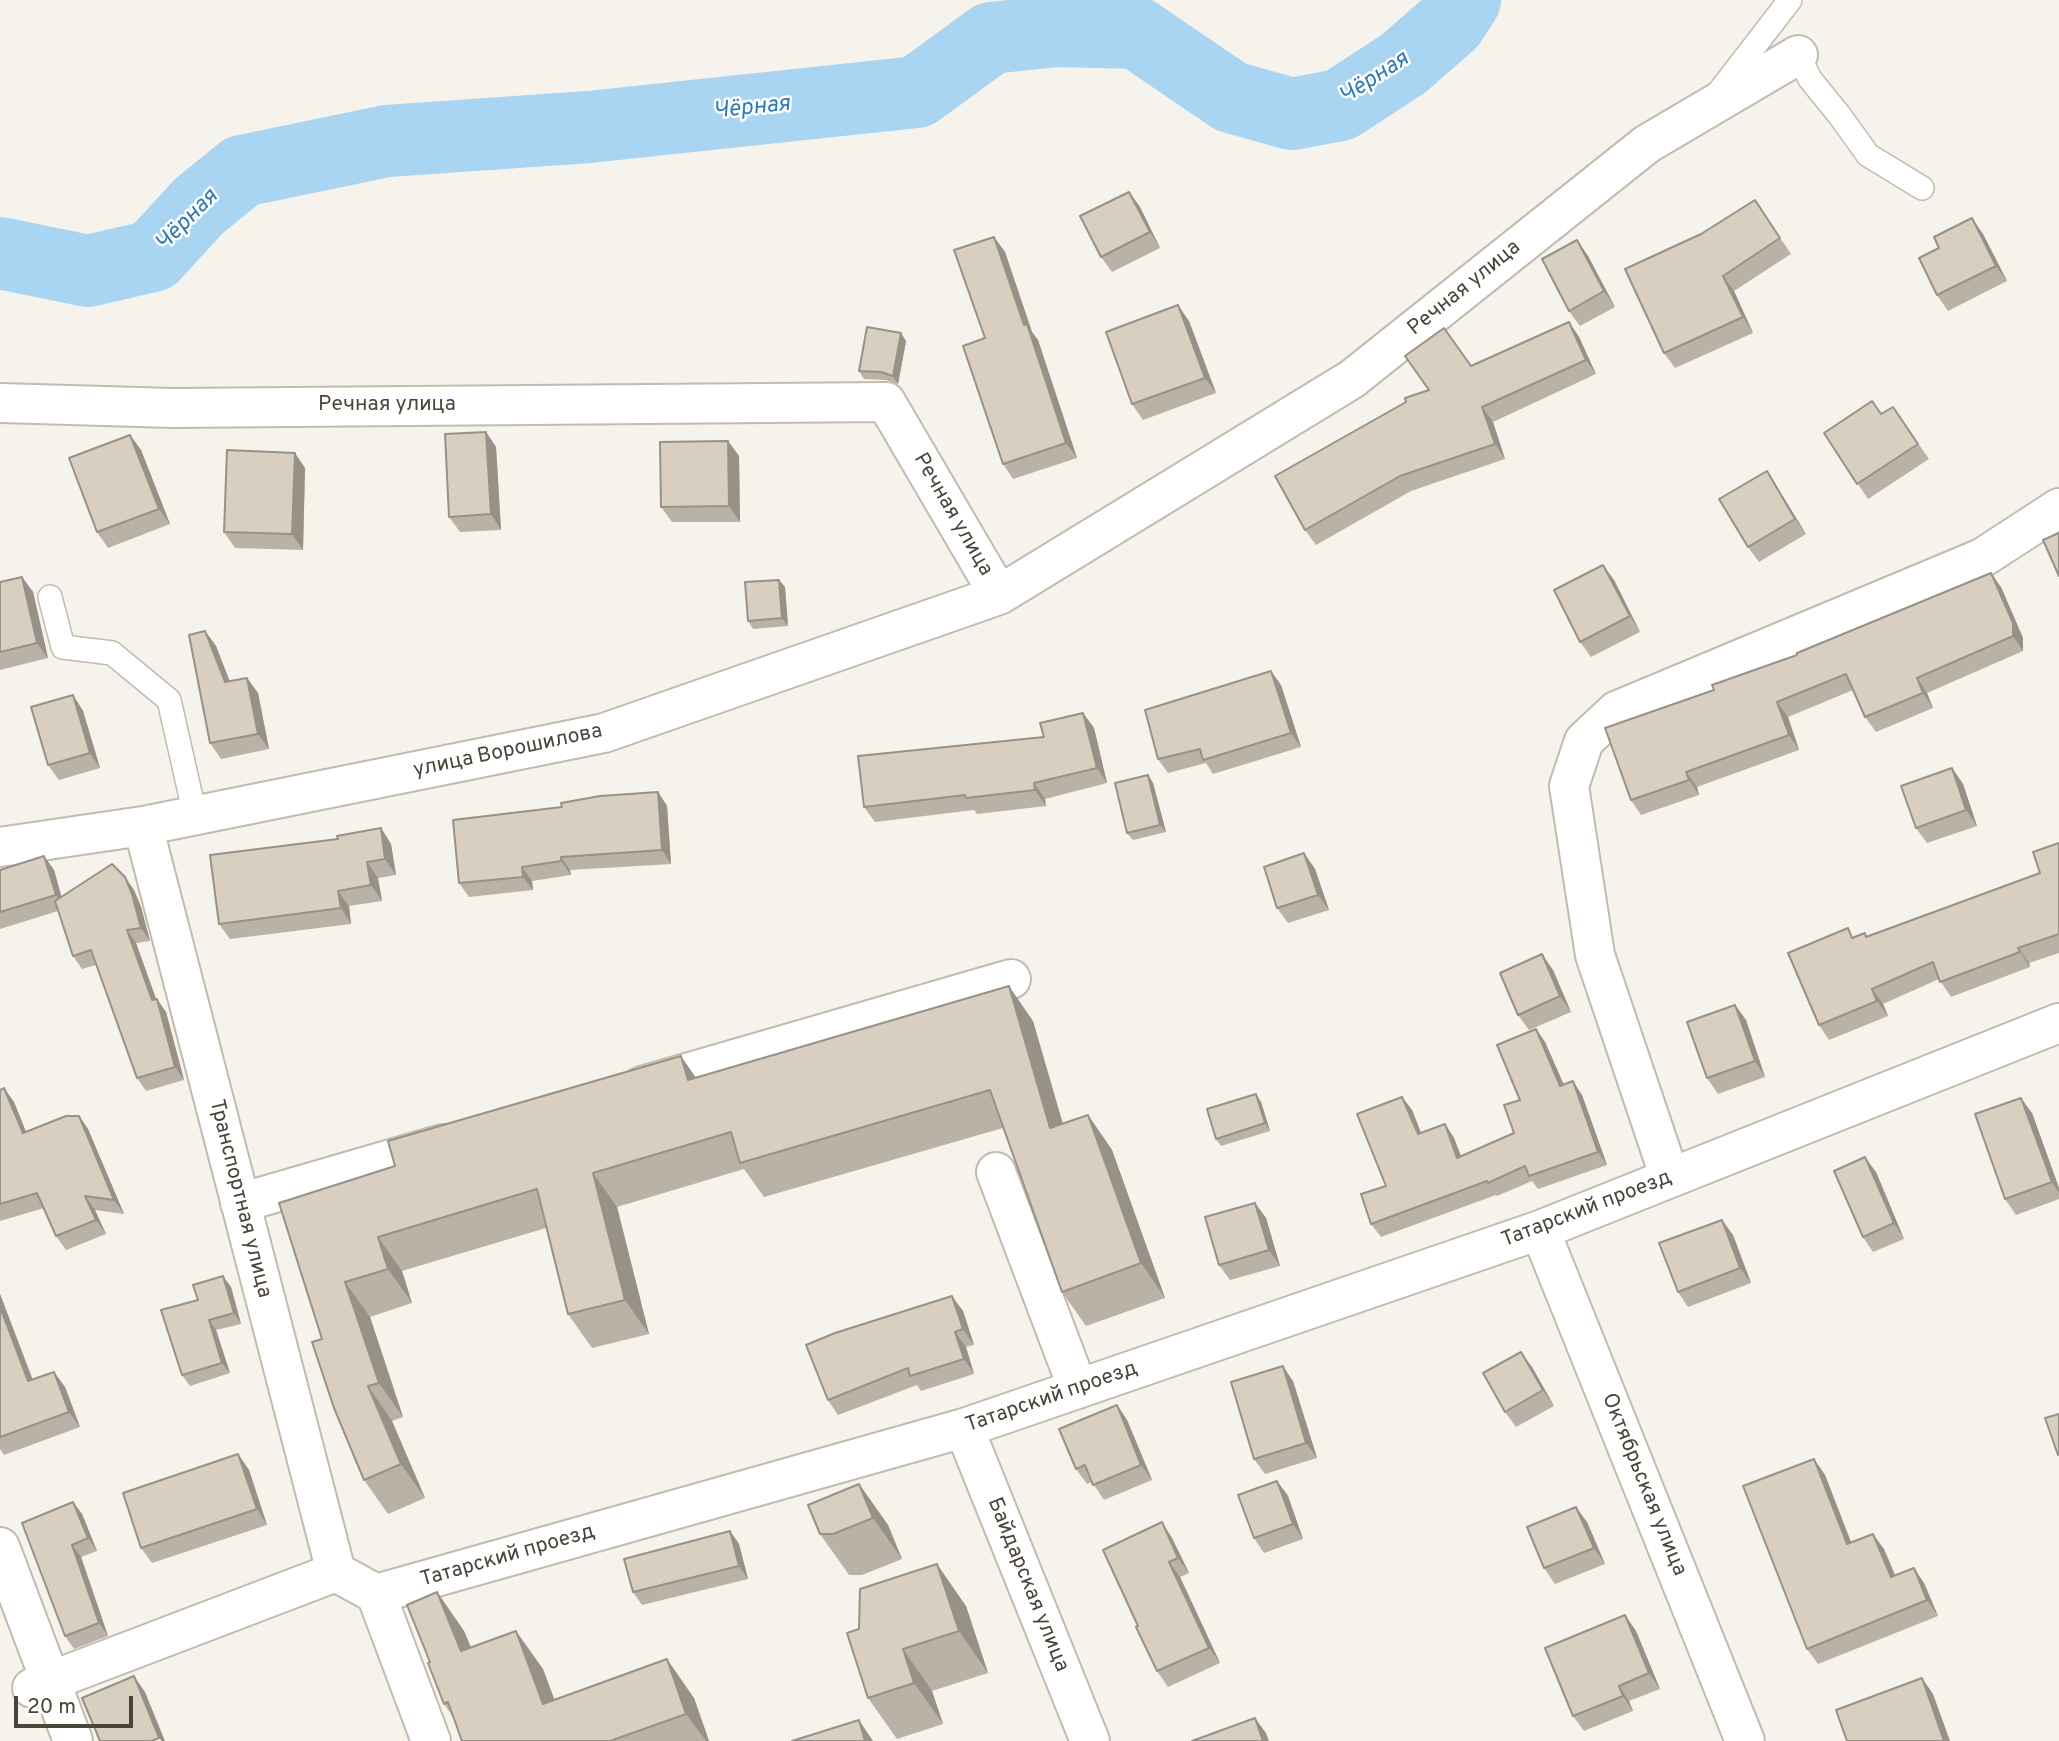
<!DOCTYPE html>
<html>
<head>
<meta charset="utf-8">
<style>
  body { margin:0 }
  #map { position:relative; width:2059px; height:1741px; overflow:hidden; background:#f6f3ec; font-family:Overpass,sans-serif }
  canvas { display:block }
  .scale { position:absolute; left:14px; top:1696px; width:119px; height:32px; box-sizing:border-box; border:4px solid #4b4439; border-top:0; padding-left:9px; font-size:21px; line-height:24px; white-space:nowrap; color:#4b4439; -webkit-text-stroke:5px #fff; paint-order:stroke }
</style>
</head>
<body>
<div id="map">
<canvas width="2059" height="1741"></canvas>
<div class="scale">20 m</div>
</div>
<script>
const c = document.querySelector('canvas').getContext('2d');
c.lineJoin = 'round';
function trace(path, color, width, dash) {
  c.strokeStyle = color;
  c.lineWidth = width;
  c.lineCap = dash ? 'butt' : 'round';
  c.setLineDash(dash || []);
  c.stroke(path);
}
function fill(path, color) {
  c.fillStyle = color;
  c.fill(path, 'evenodd');
}
function drawText(font, color, halo, rows, align = 'center') {
  c.font = font + ' Overpass,sans-serif';
  c.lineWidth = 5;
  c.setLineDash([]);
  c.textBaseline = 'middle';
  c.strokeStyle = halo;
  c.fillStyle = color;
  for (const [text, x, y, turn = 0] of rows) {
    c.save();
    c.translate(x, y);
    c.rotate((+turn || 0) * Math.PI / 180);
    c.textAlign = isNaN(turn) ? turn : align;
    if (halo) c.strokeText(text, 0, 0);
    c.fillText(text, 0, 0);
    c.restore();
  }
}
const river = new Path2D(`
  M 0,253 L 88,271 L 153,256 L 199,206 L 242,171 L 387,141 L 589,127 L 917,92 L 991,38 L 1056,31 L 1137,33 L 1231,97 L 1292,114 L 1340,105 L 1403,64 L 1450,23 L 1465,0`);
const service = new Path2D(`
  M 1798,55 L 1810,79 L 1840,116 L 1868,155 L 1922,188
  M 1719,92 L 1790,0
  M 50,597 L 63,647 L 112,653 L 169,700 L 195,815`);
const minor = new Path2D(`
  M 0,403 L 173,408 L 886,402 L 999,595 L 1352,379 L 1647,144 L 1798,55
  M 143,826 L 336,1572
  M 0,847 L 143,826 L 604,733 L 999,595
  M 642,1086 L 1011,979
  M 996,1172 L 1078,1389
  M 1670,1178 L 1595,955 L 1569,786 L 1584,741 L 1616,711 L 1982,558 L 2059,508
  M 240,1203 L 443,1144
  M 1540,1230 L 1745,1741
  M 964,1428 L 1090,1741
  M 0,1547 L 73,1741
  M 376,1594 L 431,1741
  M 32,1688 L 336,1572 L 376,1594 L 964,1428 L 1540,1230 L 2059,1023`);
const wall = new Path2D(`
  M 1129,192 L 1140,207 L 1160,248 L 1112,272 L 1101,257 Z
  M 1755,200 L 1791,254 L 1734,291 L 1753,333 L 1675,368 L 1664,353 L 1701,234 Z
  M 1983,234 L 2007,281 L 1948,311 L 1937,295 Z
  M 994,237 L 1005,252 L 1032,332 L 1038,340 L 1077,458 L 1013,479 L 1003,464 L 985,338 Z
  M 1577,240 L 1588,256 L 1615,307 L 1580,326 L 1569,311 Z
  M 1189,321 L 1216,393 L 1143,420 L 1132,404 Z
  M 1569,322 L 1579,337 L 1596,374 L 1493,422 L 1505,459 L 1411,491 L 1316,545 L 1305,530 L 1429,390 L 1471,366 Z
  M 906,341 L 898,384 L 886,380 L 864,379 L 859,371 Z
  M 1893,407 L 1929,459 L 1868,499 L 1824,433 L 1882,414 Z
  M 486,432 L 496,447 L 501,530 L 460,532 L 449,517 Z
  M 130,435 L 141,450 L 170,524 L 108,548 L 97,532 Z
  M 728,441 L 739,456 L 740,522 L 672,522 L 661,507 Z
  M 305,468 L 303,550 L 235,548 L 224,532 Z
  M 1777,487 L 1806,534 L 1759,562 L 1748,547 Z
  M 1603,565 L 1614,580 L 1640,632 L 1591,657 L 1580,642 Z
  M 22,577 L 33,592 L 48,658 L 0,670 L 0,582 Z
  M 779,580 L 785,587 L 788,626 L 753,629 L 748,621 Z
  M 2001,587 L 2023,638 L 2023,651 L 1927,693 L 1933,708 L 1876,732 L 1865,717 L 1853,690 L 1788,717 L 1799,750 L 1697,787 L 1699,795 L 1641,815 L 1631,800 L 1605,728 Z
  M 205,631 L 216,646 L 229,681 L 247,678 L 258,693 L 269,749 L 221,759 L 210,743 Z
  M 1281,685 L 1301,747 L 1213,774 L 1206,763 L 1168,773 L 1158,759 Z
  M 73,695 L 83,711 L 100,768 L 59,780 L 48,765 Z
  M 1083,713 L 1094,728 L 1107,783 L 1045,799 L 1046,806 L 977,814 L 974,810 L 875,822 L 864,807 L 1044,737 Z
  M 1952,768 L 1963,784 L 1977,826 L 1927,843 L 1916,828 Z
  M 1148,775 L 1153,783 L 1166,832 L 1133,840 L 1127,833 Z
  M 658,792 L 667,806 L 671,864 L 570,870 L 571,875 L 532,881 L 533,890 L 469,897 L 459,883 L 562,807 Z
  M 381,828 L 391,844 L 396,875 L 378,878 L 382,901 L 349,906 L 351,924 L 230,939 L 219,924 L 338,839 Z
  M 2059,843 L 2059,953 L 2029,963 L 2030,967 L 1951,997 L 1939,979 L 1883,1004 L 1888,1016 L 1829,1040 L 1819,1025 L 1855,937 L 1865,933 L 1867,936 L 2040,873 Z
  M 1304,853 L 1315,869 L 1329,910 L 1288,923 L 1277,908 Z
  M 44,856 L 54,870 L 61,896 L 134,890 L 141,907 L 150,941 L 136,943 L 156,999 L 166,1012 L 184,1080 L 146,1091 L 137,1078 L 96,965 L 82,969 L 73,956 L 58,911 L 0,929 L 0,870 Z
  M 1553,970 L 1571,1012 L 1529,1030 L 1518,1015 Z
  M 1735,1005 L 1746,1020 L 1765,1077 L 1718,1094 L 1707,1078 Z
  M 1033,1021 L 1063,1124 L 1088,1115 L 1112,1150 L 1165,1298 L 1086,1326 L 1062,1292 L 1003,1128 L 764,1197 L 744,1169 L 617,1207 L 649,1334 L 592,1348 L 568,1314 L 546,1228 L 402,1271 L 412,1303 L 370,1317 L 403,1417 L 392,1421 L 425,1498 L 388,1514 L 364,1480 L 322,1339 L 279,1203 L 696,1078 Z
  M 1536,1029 L 1545,1042 L 1564,1085 L 1582,1095 L 1607,1165 L 1538,1189 L 1532,1181 L 1497,1196 L 1496,1195 L 1381,1237 L 1371,1224 L 1386,1186 L 1402,1097 L 1412,1110 L 1421,1133 L 1445,1124 L 1454,1138 L 1461,1157 L 1514,1133 L 1520,1100 Z
  M 4,1088 L 14,1102 L 26,1132 L 79,1116 L 88,1129 L 124,1214 L 95,1210 L 106,1234 L 66,1250 L 56,1236 L 44,1208 L 0,1221 L 0,1090 Z
  M 1261,1102 L 1270,1131 L 1221,1146 L 1216,1139 Z
  M 2032,1113 L 2059,1188 L 2059,1199 L 2016,1215 L 2005,1199 Z
  M 1876,1172 L 1904,1239 L 1873,1252 L 1863,1237 Z
  M 1255,1203 L 1266,1218 L 1280,1266 L 1230,1280 L 1219,1265 Z
  M 1733,1235 L 1751,1283 L 1688,1307 L 1678,1292 Z
  M 231,1287 L 241,1324 L 216,1330 L 230,1373 L 190,1386 L 182,1375 L 198,1300 Z
  M 0,1294 L 33,1380 L 54,1372 L 65,1387 L 80,1427 L 4,1455 L 0,1449 Z
  M 963,1311 L 974,1345 L 966,1347 L 974,1374 L 921,1391 L 917,1385 L 838,1415 L 828,1400 Z
  M 1532,1367 L 1554,1406 L 1516,1427 L 1505,1412 Z
  M 1293,1381 L 1317,1458 L 1265,1474 L 1254,1459 Z
  M 1117,1405 L 1127,1420 L 1152,1480 L 1104,1500 L 1092,1482 L 1087,1484 L 1076,1469 Z
  M 238,1454 L 249,1470 L 267,1525 L 152,1563 L 141,1548 Z
  M 1814,1459 L 1825,1475 L 1851,1543 L 1884,1549 L 1895,1575 L 1924,1583 L 1938,1616 L 1818,1664 L 1807,1649 Z
  M 1277,1481 L 1288,1496 L 1303,1539 L 1264,1553 L 1254,1538 Z
  M 859,1484 L 888,1525 L 902,1559 L 862,1575 L 849,1575 L 820,1534 Z
  M 73,1502 L 82,1514 L 97,1551 L 81,1557 L 108,1636 L 74,1649 L 65,1636 Z
  M 1587,1522 L 1605,1564 L 1555,1584 L 1544,1568 Z
  M 730,1531 L 739,1544 L 748,1579 L 642,1605 L 633,1592 Z
  M 1172,1538 L 1189,1573 L 1180,1577 L 1220,1663 L 1168,1687 L 1157,1671 L 1138,1626 Z
  M 437,1592 L 464,1631 L 471,1647 L 543,1669 L 554,1700 L 694,1698 L 709,1741 L 462,1741 L 453,1717 L 444,1704 L 430,1662 Z
  M 966,1606 L 988,1673 L 932,1691 L 943,1724 L 897,1739 L 868,1698 L 847,1633 Z
  M 1636,1631 L 1660,1689 L 1629,1701 L 1633,1711 L 1584,1731 L 1573,1716 Z`);
const shadedWall = new Path2D(`
  M 1129,192 L 1140,207 L 1160,248 L 1150,232 Z
  M 1972,218 L 1983,234 L 2007,281 L 1996,266 Z
  M 994,237 L 1005,252 L 1032,332 L 1038,340 L 1077,458 L 1066,443 Z
  M 1577,240 L 1588,256 L 1615,307 L 1604,291 Z
  M 1723,276 L 1734,291 L 1753,333 L 1743,317 Z
  M 1178,305 L 1189,321 L 1216,393 L 1205,378 Z
  M 1569,322 L 1579,337 L 1596,374 L 1586,360 Z
  M 901,333 L 906,341 L 898,384 L 893,376 Z
  M 1482,407 L 1493,422 L 1505,459 L 1495,444 Z
  M 486,432 L 496,447 L 501,530 L 491,514 Z
  M 130,435 L 141,450 L 170,524 L 159,509 Z
  M 728,441 L 739,456 L 740,522 L 729,506 Z
  M 295,453 L 305,468 L 303,550 L 292,534 Z
  M 1767,471 L 1777,487 L 1806,534 L 1795,519 Z
  M 1603,565 L 1614,580 L 1640,632 L 1630,616 Z
  M 1991,573 L 2001,587 L 2023,638 L 2023,651 L 2013,636 Z
  M 22,577 L 33,592 L 48,658 L 37,643 Z
  M 779,580 L 785,587 L 788,626 L 782,618 Z
  M 205,631 L 216,646 L 236,697 L 225,682 Z
  M 1271,671 L 1281,685 L 1301,747 L 1291,733 Z
  M 247,678 L 258,693 L 269,749 L 258,734 Z
  M 1917,678 L 1927,693 L 1933,708 L 1923,693 Z
  M 73,695 L 83,711 L 100,768 L 90,753 Z
  M 1777,702 L 1788,717 L 1799,750 L 1789,735 Z
  M 1083,713 L 1094,728 L 1107,783 L 1097,768 Z
  M 1952,768 L 1963,784 L 1977,826 L 1966,810 Z
  M 1686,772 L 1697,787 L 1699,795 L 1689,780 Z
  M 1148,775 L 1153,783 L 1166,832 L 1160,825 Z
  M 1034,783 L 1045,799 L 1046,806 L 1035,790 Z
  M 658,792 L 667,806 L 671,864 L 662,850 Z
  M 381,828 L 391,844 L 396,875 L 385,859 Z
  M 1304,853 L 1315,869 L 1329,910 L 1318,895 Z
  M 44,856 L 54,870 L 65,909 L 56,895 Z
  M 561,857 L 570,870 L 571,875 L 561,861 Z
  M 367,862 L 378,878 L 382,901 L 371,885 Z
  M 522,867 L 532,881 L 533,890 L 523,877 Z
  M 125,877 L 134,890 L 141,907 L 150,941 L 141,928 Z
  M 338,891 L 349,906 L 351,924 L 341,908 Z
  M 127,930 L 136,943 L 159,1007 L 157,999 L 166,1012 L 184,1080 L 175,1067 Z
  M 2018,948 L 2029,963 L 2030,967 L 2020,952 Z
  M 1542,954 L 1553,970 L 1571,1012 L 1560,996 Z
  M 1009,986 L 1033,1021 L 1074,1163 L 1050,1128 Z
  M 1872,989 L 1883,1004 L 1888,1016 L 1877,1001 Z
  M 1735,1005 L 1746,1020 L 1765,1077 L 1755,1061 Z
  M 1536,1029 L 1545,1042 L 1570,1099 L 1560,1086 Z
  M 681,1056 L 705,1091 L 688,1080 Z
  M 1573,1081 L 1582,1095 L 1607,1165 L 1598,1152 Z
  M 4,1088 L 14,1102 L 32,1147 L 23,1133 Z
  M 1256,1094 L 1261,1102 L 1270,1131 L 1265,1123 Z
  M 1402,1097 L 1412,1110 L 1427,1148 L 1418,1134 Z
  M 2021,1098 L 2032,1113 L 2059,1188 L 2059,1193 L 2052,1182 Z
  M 1088,1115 L 1112,1150 L 1165,1298 L 1141,1263 Z
  M 79,1116 L 88,1129 L 124,1214 L 114,1200 Z
  M 1445,1124 L 1454,1138 L 1467,1172 L 1457,1158 Z
  M 1865,1157 L 1876,1172 L 1904,1239 L 1894,1223 Z
  M 593,1173 L 617,1207 L 649,1334 L 625,1300 Z
  M 85,1196 L 95,1210 L 106,1234 L 96,1220 Z
  M 1255,1203 L 1266,1218 L 1280,1266 L 1269,1250 Z
  M 1722,1220 L 1733,1235 L 1751,1283 L 1740,1268 Z
  M 378,1237 L 402,1271 L 412,1303 L 388,1269 Z
  M 223,1276 L 231,1287 L 241,1324 L 234,1313 Z
  M 345,1282 L 370,1317 L 403,1417 L 379,1383 Z
  M 0,1294 L 39,1397 L 28,1381 L 0,1307 Z
  M 952,1296 L 963,1311 L 974,1345 L 963,1329 Z
  M 209,1320 L 216,1330 L 230,1373 L 222,1363 Z
  M 955,1332 L 966,1347 L 974,1374 L 964,1359 Z
  M 1521,1352 L 1532,1367 L 1554,1406 L 1543,1390 Z
  M 1283,1366 L 1293,1381 L 1317,1458 L 1306,1443 Z
  M 54,1372 L 65,1387 L 80,1427 L 69,1412 Z
  M 368,1386 L 392,1421 L 425,1498 L 401,1464 Z
  M 1117,1405 L 1127,1420 L 1152,1480 L 1141,1465 Z
  M 238,1454 L 249,1470 L 267,1525 L 257,1509 Z
  M 1814,1459 L 1825,1475 L 1858,1560 L 1847,1544 Z
  M 1277,1481 L 1288,1496 L 1303,1539 L 1293,1524 Z
  M 859,1484 L 888,1525 L 902,1559 L 873,1518 Z
  M 73,1502 L 82,1514 L 97,1551 L 88,1538 Z
  M 1576,1507 L 1587,1522 L 1605,1564 L 1594,1548 Z
  M 1162,1522 L 1172,1538 L 1189,1573 L 1178,1558 Z
  M 730,1531 L 739,1544 L 748,1579 L 739,1566 Z
  M 1873,1534 L 1884,1549 L 1902,1592 L 1891,1577 Z
  M 72,1545 L 81,1557 L 108,1636 L 99,1623 Z
  M 1169,1562 L 1180,1577 L 1220,1663 L 1209,1648 Z
  M 937,1564 L 966,1606 L 988,1673 L 959,1631 Z
  M 1914,1568 L 1924,1583 L 1938,1616 L 1927,1600 Z
  M 437,1592 L 464,1631 L 488,1690 L 461,1651 Z
  M 1625,1615 L 1636,1631 L 1660,1689 L 1649,1673 Z
  M 516,1631 L 543,1669 L 570,1741 L 543,1704 Z
  M 903,1649 L 932,1691 L 943,1724 L 914,1683 Z
  M 667,1659 L 694,1698 L 709,1741 L 706,1741 L 686,1714 Z
  M 134,1676 L 145,1692 L 165,1741 L 162,1741 L 159,1738 Z
  M 1922,1678 L 1933,1694 L 1950,1741 L 1944,1741 Z
  M 1619,1686 L 1629,1701 L 1633,1711 L 1623,1696 Z
  M 1255,1718 L 1266,1733 L 1269,1741 L 1263,1741 Z
  M 859,1720 L 873,1741 L 865,1741 Z`);
const building = new Path2D(`
  M 1129,192 L 1150,232 L 1101,257 L 1080,216 Z
  M 1755,200 L 1780,238 L 1723,276 L 1743,317 L 1664,353 L 1625,269 L 1701,234 Z
  M 1972,218 L 1996,266 L 1937,295 L 1919,258 L 1939,248 L 1934,237 Z
  M 994,237 L 1024,325 L 1027,324 L 1066,443 L 1003,464 L 963,346 L 985,338 L 954,250 Z
  M 1577,240 L 1604,291 L 1569,311 L 1542,259 Z
  M 1178,305 L 1205,378 L 1132,404 L 1106,332 Z
  M 1569,322 L 1586,360 L 1482,407 L 1495,444 L 1400,476 L 1305,530 L 1275,476 L 1406,402 L 1405,398 L 1429,390 L 1405,356 L 1444,328 L 1471,366 Z
  M 867,327 L 901,333 L 893,376 L 881,372 L 859,371 Z
  M 1872,401 L 1881,414 L 1893,407 L 1918,444 L 1857,484 L 1824,433 Z
  M 486,432 L 491,514 L 449,517 L 445,434 Z
  M 130,435 L 159,509 L 97,532 L 69,458 Z
  M 728,441 L 729,506 L 661,507 L 660,442 Z
  M 227,450 L 295,453 L 292,534 L 224,532 Z
  M 1767,471 L 1795,519 L 1748,547 L 1719,499 Z
  M 2059,533 L 2059,576 L 2043,540 Z
  M 1603,565 L 1630,616 L 1580,642 L 1554,590 Z
  M 1991,573 L 2013,623 L 2013,636 L 1917,678 L 1923,693 L 1865,717 L 1846,674 L 1777,702 L 1789,735 L 1686,772 L 1689,780 L 1631,800 L 1605,728 L 1714,690 L 1712,685 L 1797,655 L 1797,653 Z
  M 22,577 L 37,643 L 0,652 L 0,582 Z
  M 779,580 L 782,618 L 748,621 L 745,582 Z
  M 205,631 L 225,682 L 247,678 L 258,734 L 210,743 L 189,635 Z
  M 1271,671 L 1291,733 L 1203,760 L 1200,749 L 1158,759 L 1145,710 Z
  M 73,695 L 90,753 L 48,765 L 31,707 Z
  M 1083,713 L 1097,768 L 1034,783 L 1035,790 L 966,798 L 965,795 L 864,807 L 858,756 L 1044,737 L 1040,723 Z
  M 1952,768 L 1966,810 L 1916,828 L 1901,786 Z
  M 1148,775 L 1160,825 L 1127,833 L 1115,783 Z
  M 658,792 L 662,850 L 561,857 L 561,861 L 522,867 L 523,877 L 459,883 L 453,820 L 562,807 L 561,803 L 600,796 Z
  M 381,828 L 385,859 L 367,862 L 371,885 L 338,891 L 341,908 L 219,924 L 210,855 L 338,839 L 337,836 Z
  M 2059,843 L 2059,934 L 2018,948 L 2020,952 L 1940,982 L 1933,962 L 1872,989 L 1877,1001 L 1819,1025 L 1788,953 L 1848,928 L 1852,938 L 1865,933 L 1866,937 L 2040,873 L 2033,852 Z
  M 1304,853 L 1318,895 L 1277,908 L 1264,867 Z
  M 44,856 L 56,895 L 0,912 L 0,870 Z
  M 112,864 L 125,877 L 132,894 L 141,928 L 127,930 L 152,1000 L 157,999 L 175,1067 L 137,1078 L 91,950 L 73,956 L 55,901 Z
  M 1542,954 L 1560,996 L 1518,1015 L 1500,973 Z
  M 1009,986 L 1050,1128 L 1088,1115 L 1141,1263 L 1062,1292 L 990,1090 L 740,1163 L 731,1132 L 593,1173 L 625,1300 L 568,1314 L 537,1189 L 378,1237 L 388,1269 L 345,1282 L 379,1383 L 368,1386 L 401,1464 L 364,1480 L 334,1408 L 312,1342 L 322,1339 L 279,1203 L 395,1166 L 388,1141 L 681,1056 L 688,1080 Z
  M 1735,1005 L 1755,1061 L 1707,1078 L 1687,1022 Z
  M 1536,1029 L 1560,1086 L 1573,1081 L 1598,1152 L 1529,1176 L 1525,1166 L 1488,1183 L 1487,1181 L 1371,1224 L 1361,1194 L 1386,1186 L 1357,1114 L 1402,1097 L 1418,1134 L 1445,1124 L 1457,1158 L 1514,1133 L 1504,1105 L 1520,1100 L 1497,1045 Z
  M 4,1088 L 23,1133 L 66,1116 L 79,1116 L 114,1200 L 85,1196 L 96,1220 L 56,1236 L 37,1193 L 0,1204 L 0,1090 Z
  M 1256,1094 L 1265,1123 L 1216,1139 L 1207,1109 Z
  M 2021,1098 L 2052,1182 L 2005,1199 L 1975,1114 Z
  M 1865,1157 L 1894,1223 L 1863,1237 L 1834,1171 Z
  M 1255,1203 L 1269,1250 L 1219,1265 L 1205,1217 Z
  M 1722,1220 L 1740,1268 L 1678,1292 L 1659,1243 Z
  M 223,1276 L 234,1313 L 209,1320 L 222,1363 L 182,1375 L 161,1310 L 198,1300 L 193,1285 Z
  M 952,1296 L 963,1329 L 955,1332 L 964,1359 L 910,1376 L 908,1368 L 828,1400 L 806,1345 L 835,1333 Z
  M 0,1307 L 28,1381 L 54,1372 L 69,1412 L 0,1437 Z
  M 1521,1352 L 1543,1390 L 1505,1412 L 1483,1373 Z
  M 1283,1366 L 1306,1443 L 1254,1459 L 1231,1382 Z
  M 1117,1405 L 1141,1465 L 1093,1485 L 1085,1465 L 1076,1469 L 1059,1429 Z
  M 2059,1414 L 2059,1454 L 2058,1455 L 2045,1418 Z
  M 238,1454 L 257,1509 L 141,1548 L 123,1493 Z
  M 1814,1459 L 1847,1544 L 1873,1534 L 1891,1577 L 1914,1568 L 1927,1600 L 1807,1649 L 1743,1486 Z
  M 1277,1481 L 1293,1524 L 1254,1538 L 1238,1495 Z
  M 859,1484 L 873,1518 L 833,1534 L 820,1534 L 808,1505 Z
  M 73,1502 L 88,1538 L 72,1545 L 99,1623 L 65,1636 L 22,1523 Z
  M 1576,1507 L 1594,1548 L 1544,1568 L 1527,1527 Z
  M 1162,1522 L 1178,1558 L 1169,1562 L 1209,1648 L 1157,1671 L 1136,1627 L 1138,1626 L 1103,1550 Z
  M 730,1531 L 739,1566 L 633,1592 L 624,1559 Z
  M 937,1564 L 959,1631 L 903,1649 L 914,1683 L 868,1698 L 847,1633 L 859,1629 L 860,1589 Z
  M 437,1592 L 461,1651 L 516,1631 L 543,1704 L 667,1659 L 686,1714 L 610,1741 L 462,1741 L 448,1702 L 444,1704 L 428,1663 L 430,1662 L 407,1605 Z
  M 1625,1615 L 1649,1673 L 1619,1686 L 1623,1696 L 1573,1716 L 1545,1648 Z
  M 134,1676 L 159,1738 L 151,1741 L 100,1741 L 82,1698 Z
  M 1922,1678 L 1944,1741 L 1847,1741 L 1836,1710 Z
  M 1255,1718 L 1263,1741 L 1192,1741 Z
  M 859,1720 L 865,1741 L 792,1741 Z`);
const streetNames = [
  ["Речная улица",1465,289,-39],
  ["Речная улица",387,406],
  ["Речная улица",952,515,60],
  ["улица Ворошилова",508,752,-12],
  ["Транспортная улица",239,1199,76],
  ["Татарский проезд",1587,1210,-21],
  ["Татарский проезд",1052,1398,-19],
  ["Октябрьская улица",1643,1485,68],
  ["Татарский проезд",508,1557,-16],
  ["Байдарская улица",1027,1585,68]
];
const waterNames = [
  ["Чёрная",1375,79,-33],
  ["Чёрная",752,109,-6],
  ["Чёрная",188,221,-45]
];
trace(river, '#a9d4f2', 72);
trace(service, '#c2bbae', 26);
trace(minor, '#c2bbae', 42);
trace(service, '#fff', 23);
trace(minor, '#fff', 38);
fill(wall, '#bab2a6');
fill(shadedWall, '#979187');
fill(building, '#d8cfc1');
trace(building, '#979187', 2);
drawText('21px', '#4b4439', '#fff', streetNames);
drawText('italic 23px', '#2e7ab2', '#fff', waterNames);
</script>
</body>
</html>
